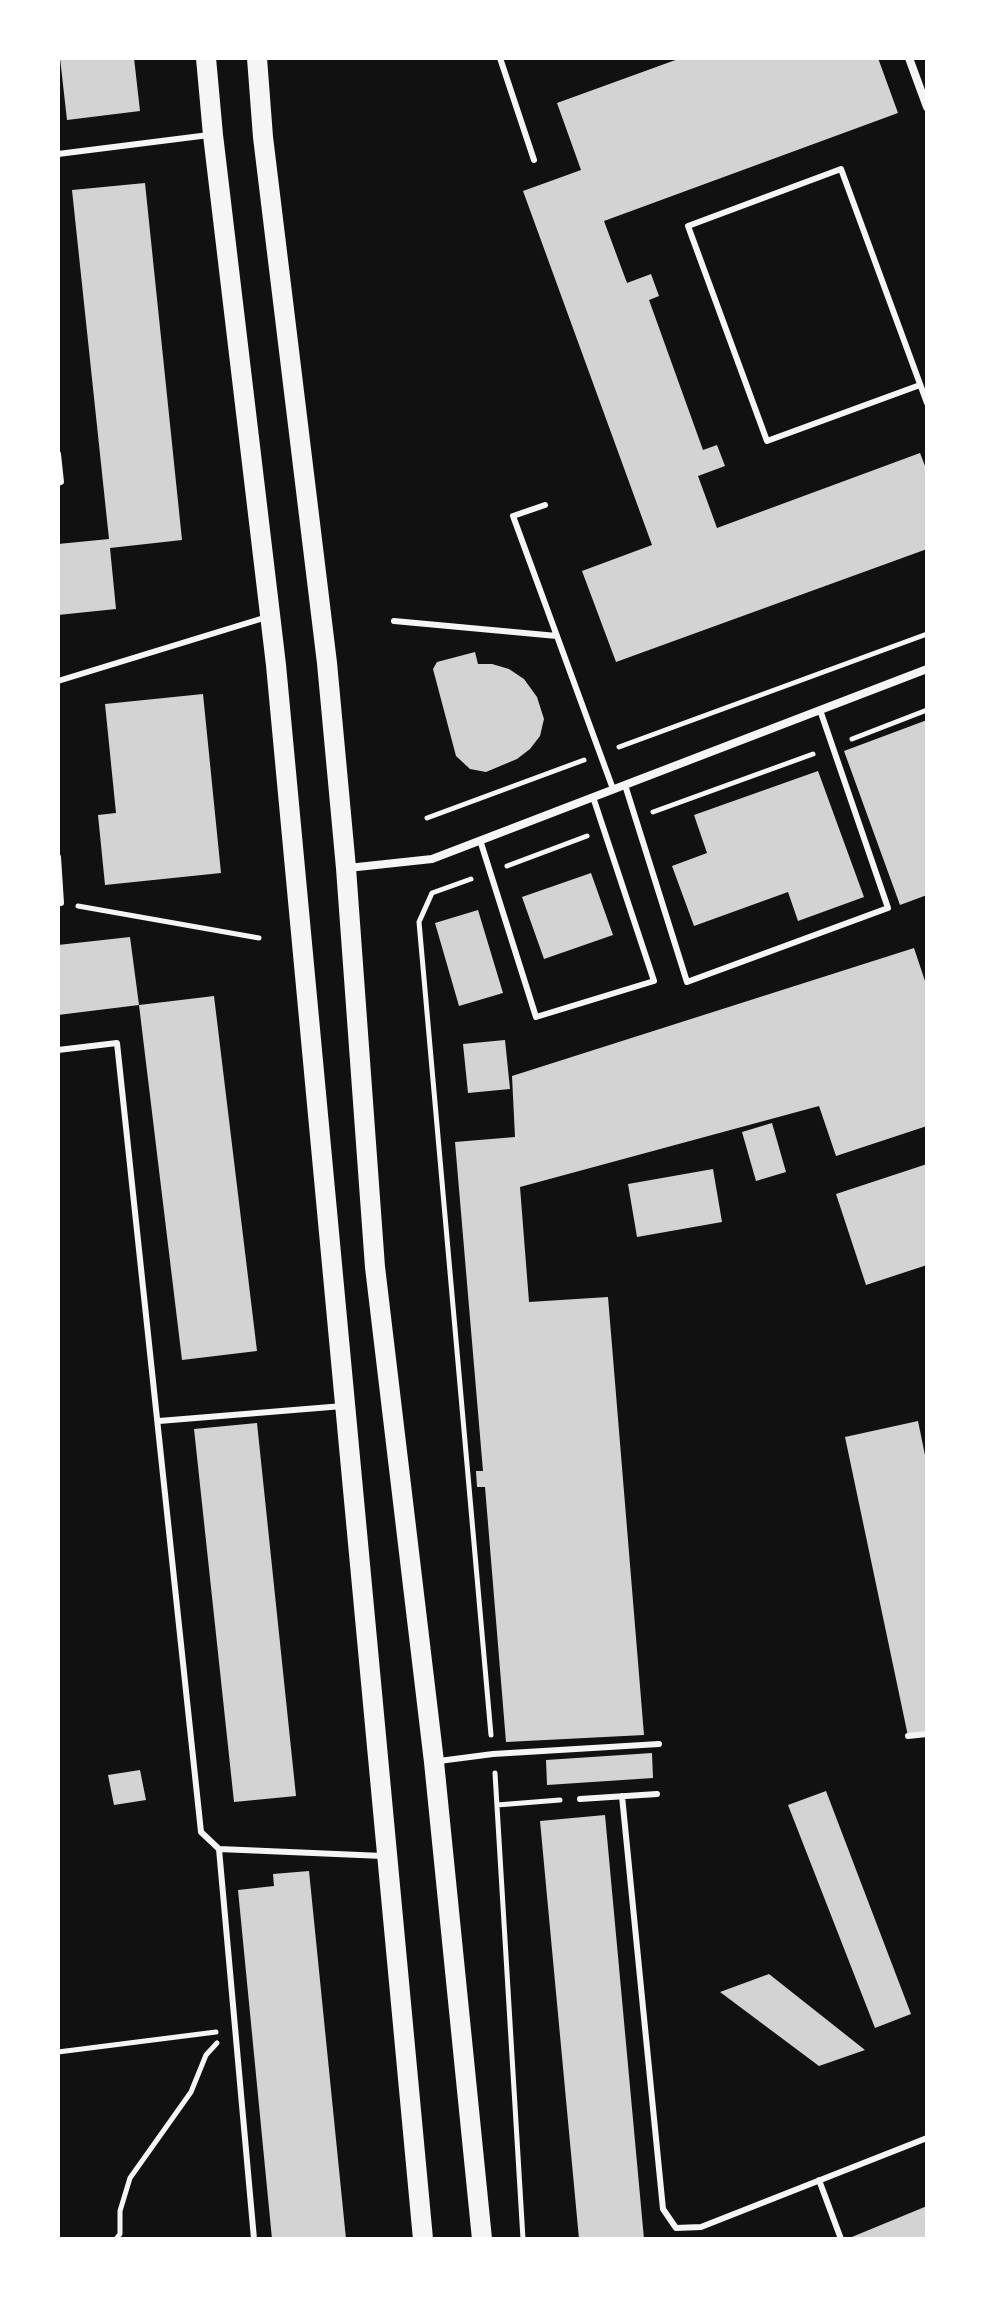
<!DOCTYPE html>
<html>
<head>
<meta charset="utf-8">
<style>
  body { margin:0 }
  #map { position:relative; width:985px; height:2297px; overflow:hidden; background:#111; font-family:"IBM Plex Sans",sans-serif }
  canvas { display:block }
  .frame { position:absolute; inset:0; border:60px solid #fff; pointer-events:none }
</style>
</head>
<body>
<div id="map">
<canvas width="985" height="2297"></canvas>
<div class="frame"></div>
</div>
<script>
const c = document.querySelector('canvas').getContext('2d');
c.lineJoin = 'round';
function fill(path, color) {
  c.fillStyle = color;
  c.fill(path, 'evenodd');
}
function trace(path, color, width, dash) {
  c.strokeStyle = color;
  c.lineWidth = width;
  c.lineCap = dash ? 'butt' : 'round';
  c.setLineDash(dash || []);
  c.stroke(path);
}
const building = new Path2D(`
  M 60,58 L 134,58 L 140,111 L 67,120 Z
  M 681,58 L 878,58 L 898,113 L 604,221 L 627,283 L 651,274 L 659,296 L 649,300 L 703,450 L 717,445 L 725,466 L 698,476 L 717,528 L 920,453 L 927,471 L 927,549 L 616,662 L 582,571 L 652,545 L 523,191 L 581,170 L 557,103 Z
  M 145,183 L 182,540 L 110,548 L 116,609 L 58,615 L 58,544 L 109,539 L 72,190 Z
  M 475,652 L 478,664 L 492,664 L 509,669 L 524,679 L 537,697 L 544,719 L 540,736 L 530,749 L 517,759 L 486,772 L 470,769 L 456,756 L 433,669 L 437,662 Z
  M 203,694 L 221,873 L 105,885 L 98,815 L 116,813 L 105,704 Z
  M 927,720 L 927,895 L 900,905 L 844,751 Z
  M 818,771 L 864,897 L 798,921 L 788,892 L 694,926 L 672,866 L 707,853 L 694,815 Z
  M 591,873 L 613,935 L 544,959 L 522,897 Z
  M 478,910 L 503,993 L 459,1006 L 435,923 Z
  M 130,937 L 139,1005 L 214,996 L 257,1351 L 182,1360 L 139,1005 L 58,1015 L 58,945 Z
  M 914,948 L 927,987 L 927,1126 L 836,1156 L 819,1106 L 520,1187 L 529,1302 L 608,1297 L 644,1735 L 506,1742 L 485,1487 L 477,1487 L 476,1471 L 483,1471 L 455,1142 L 515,1137 L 512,1076 Z
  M 505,1040 L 510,1089 L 468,1093 L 463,1044 Z
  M 772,1123 L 786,1172 L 756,1181 L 742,1132 Z
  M 927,1164 L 927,1265 L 866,1285 L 836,1194 Z
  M 713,1169 L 722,1222 L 637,1237 L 628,1184 Z
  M 918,1421 L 927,1465 L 927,1732 L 908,1736 L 845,1437 Z
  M 257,1423 L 296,1796 L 234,1802 L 194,1429 Z
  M 652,1753 L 653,1778 L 547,1785 L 546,1760 Z
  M 140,1770 L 146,1800 L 114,1805 L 108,1775 Z
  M 826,1791 L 911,2014 L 875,2028 L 788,1805 Z
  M 605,1815 L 644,2239 L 579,2239 L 540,1821 Z
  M 309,1871 L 346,2239 L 272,2239 L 238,1890 L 274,1886 L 273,1874 Z
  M 769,1974 L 865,2050 L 819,2066 L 720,1992 Z
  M 927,2206 L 927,2239 L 847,2239 Z`);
const path = new Path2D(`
  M 852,739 L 927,710
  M 619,747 L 927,634
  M 653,812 L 813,754
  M 427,818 L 584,760
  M 507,866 L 587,836
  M 471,879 L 432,893 L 419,922 L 491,1735
  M 78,906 L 259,938
  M 495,1773 L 523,2239
  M 497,1805 L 560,1800
  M 58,2052 L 216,2032
  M 116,2239 L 120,2234 L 120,2211 L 130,2178 L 191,2092 L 206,2055 L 217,2043`);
const service = new Path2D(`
  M 500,58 L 534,160
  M 58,154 L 209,135
  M 920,385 L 767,441 L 688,226 L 841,169 L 927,403
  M 58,454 L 61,482 L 58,483
  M 545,505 L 513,516 L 613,789
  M 394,621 L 557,636
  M 58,681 L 267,617
  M 625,785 L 687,982 L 888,908 L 820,710
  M 480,840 L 536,1017 L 654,981 L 593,797
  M 58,857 L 61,903 L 58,903
  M 58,1050 L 117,1043 L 201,1832 L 219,1849 L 254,2239
  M 159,1421 L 343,1406
  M 908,1736 L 927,1734
  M 439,1761 L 493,1754 L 659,1744
  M 622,1796 L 663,2209 L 676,2228 L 701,2227 L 927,2138
  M 580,1799 L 657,1794
  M 219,1849 L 383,1856
  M 819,2180 L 841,2239`);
const minor = new Path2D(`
  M 909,58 L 927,107
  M 348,868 L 432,859 L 927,669`);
const primary = new Path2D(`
  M 206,58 L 213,135 L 276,665 L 423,2239
  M 257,58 L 263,137 L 327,663 L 346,868 L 375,1267 L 434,1762 L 482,2239`);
fill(building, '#d3d3d3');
trace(path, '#f5f5f5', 5);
trace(service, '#f5f5f5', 6);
trace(minor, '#f5f5f5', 8);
trace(primary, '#f5f5f5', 20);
</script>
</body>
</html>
